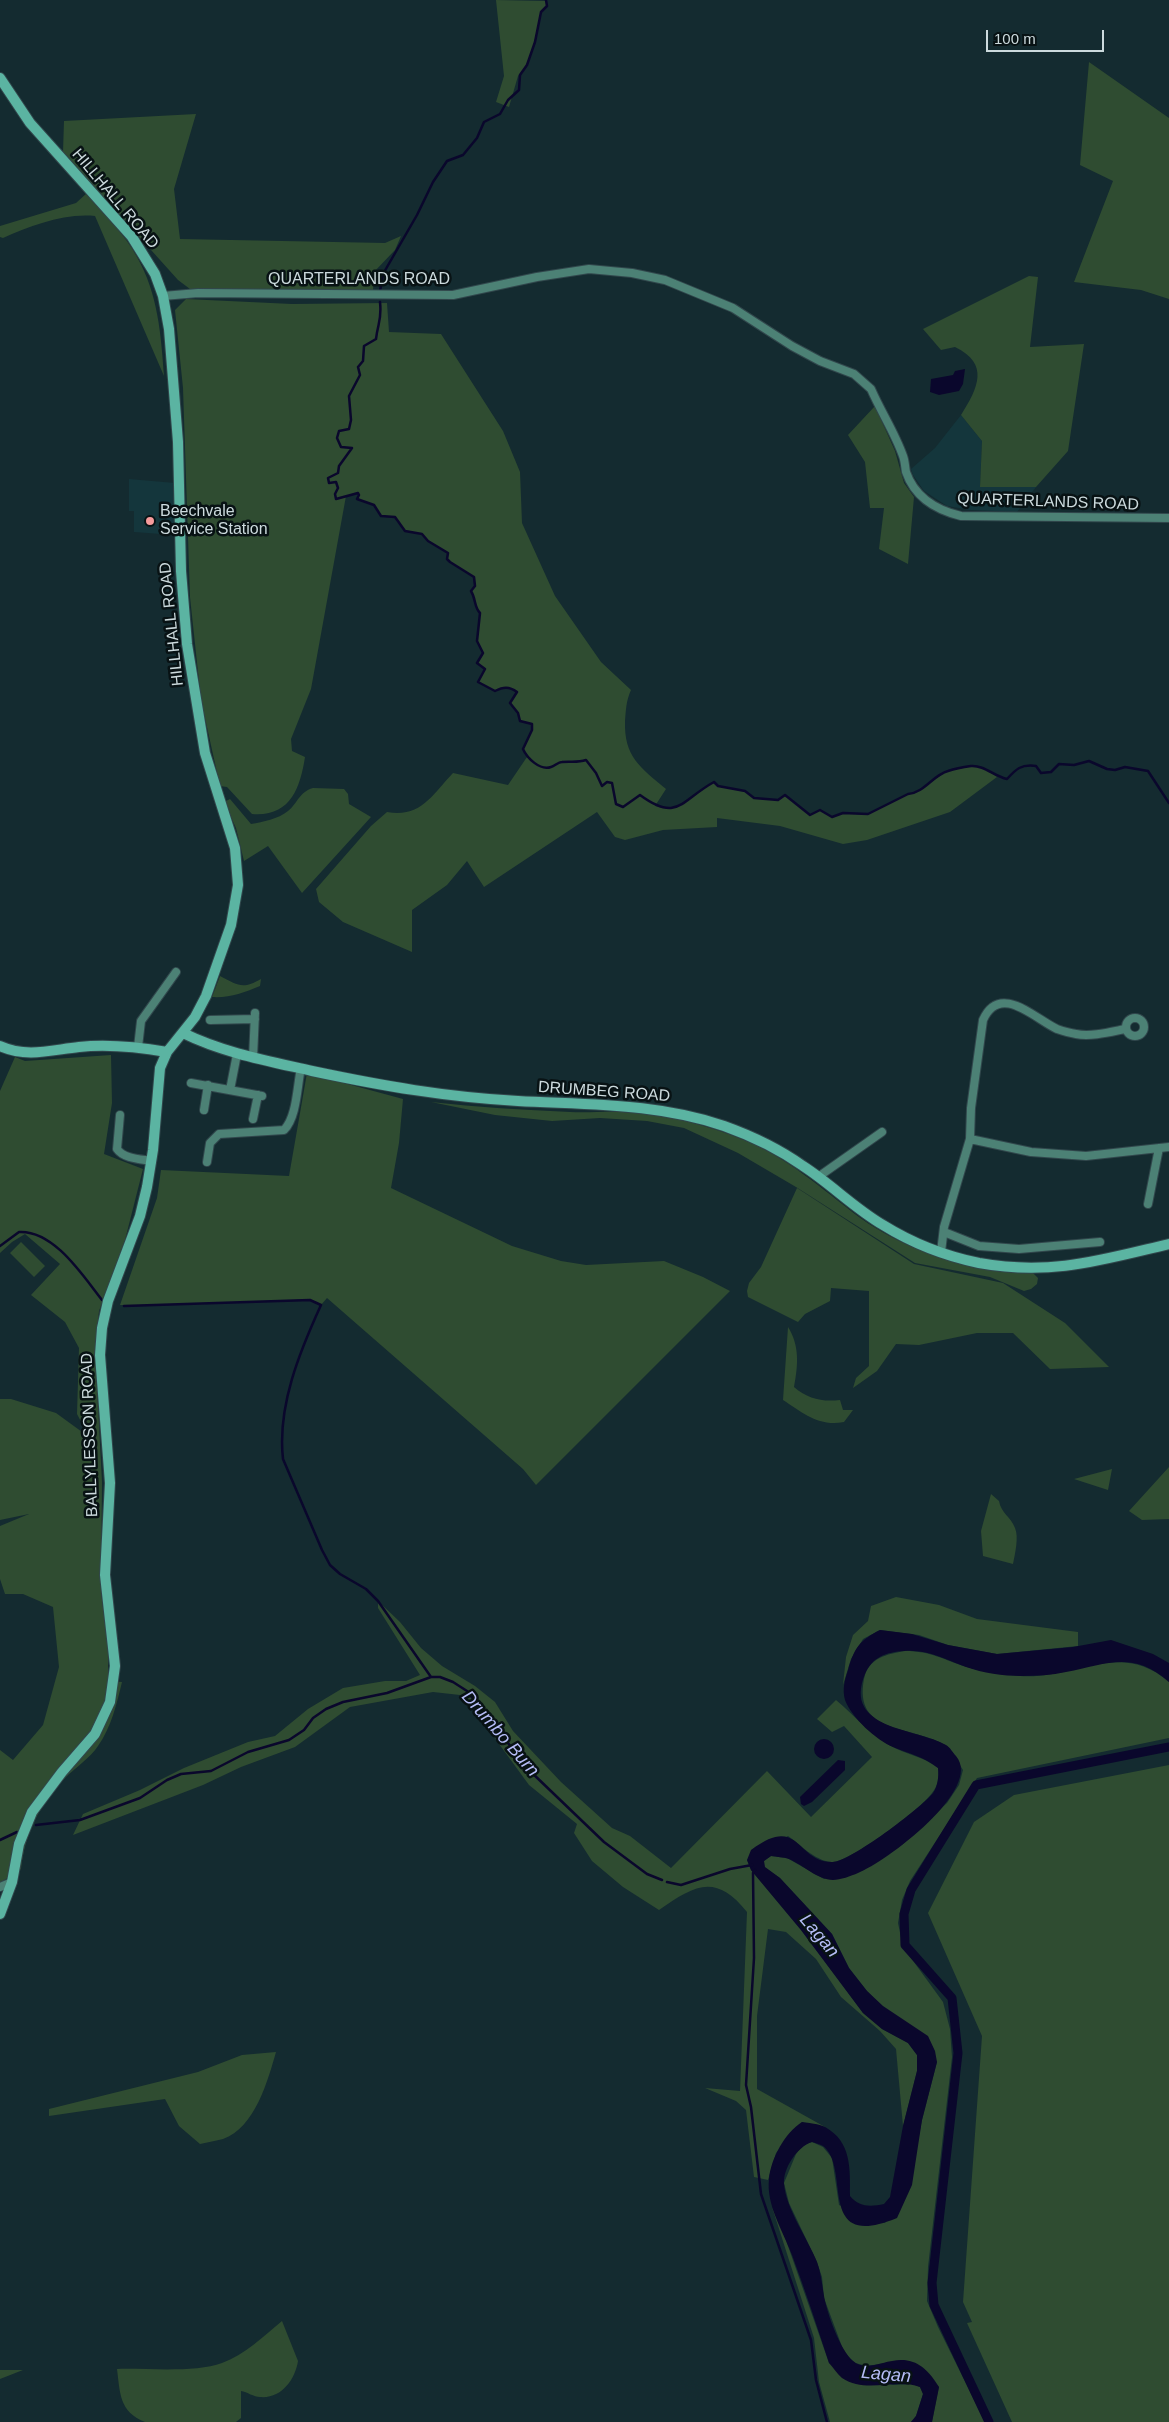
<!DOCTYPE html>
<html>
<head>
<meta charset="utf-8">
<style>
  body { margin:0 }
  #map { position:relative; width:1169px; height:2422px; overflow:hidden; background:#142b30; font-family:Helvetica,sans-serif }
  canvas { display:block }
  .scale { position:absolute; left:986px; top:30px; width:118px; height:22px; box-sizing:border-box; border:2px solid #ccdadd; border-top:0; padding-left:6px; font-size:15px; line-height:18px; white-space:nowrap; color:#ccdadd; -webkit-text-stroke:4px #081214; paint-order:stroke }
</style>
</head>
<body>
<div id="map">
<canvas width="1169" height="2422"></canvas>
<div class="scale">100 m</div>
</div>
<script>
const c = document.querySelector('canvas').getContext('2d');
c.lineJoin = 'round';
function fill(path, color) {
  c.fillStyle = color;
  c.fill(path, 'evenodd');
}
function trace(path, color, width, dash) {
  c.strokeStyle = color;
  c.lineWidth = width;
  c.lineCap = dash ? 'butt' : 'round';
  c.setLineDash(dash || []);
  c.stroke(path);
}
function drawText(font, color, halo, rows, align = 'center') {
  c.font = font + ' Helvetica,sans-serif';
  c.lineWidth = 5;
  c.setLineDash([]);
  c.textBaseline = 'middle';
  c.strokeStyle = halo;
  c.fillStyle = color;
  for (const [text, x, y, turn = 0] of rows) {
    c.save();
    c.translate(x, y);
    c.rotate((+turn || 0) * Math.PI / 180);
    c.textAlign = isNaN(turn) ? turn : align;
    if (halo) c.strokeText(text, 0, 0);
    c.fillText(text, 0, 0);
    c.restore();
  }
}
const built = new Path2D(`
  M 961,415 L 982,441 L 980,487 L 1036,487 L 1017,512 L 971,510 L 947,506 L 924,491 L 913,475 L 911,469 L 935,448 Z
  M 129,479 L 175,483 L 175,535 L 134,532 L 134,511 L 129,511 Z`);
const green = new Path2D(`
  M 496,0 L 546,1 L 546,8 L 541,12 L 531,56 L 527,65 L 518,76 L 509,107 L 496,102 L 504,76 Z
  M 1089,62 L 1169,118 L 1169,299 L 1141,290 L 1074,282 L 1113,181 L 1080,165 Z
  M 196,114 L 174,189 L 180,239 L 385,243 L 401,236 L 395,250 L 374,272 L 373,292 L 190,289 L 178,280 L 63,152 L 64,121 Z
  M 87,193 C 103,214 125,234 137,257 C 158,294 161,334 164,376 L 95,216 C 63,213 31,226 3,238 L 0,237 L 0,226 L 76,203 Z
  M 1029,276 L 1038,277 L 1030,347 L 1084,344 L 1068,451 L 1036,487 L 980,487 L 982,441 L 961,415 C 978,388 990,364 955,347 L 941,350 L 923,329 Z
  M 186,299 L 292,304 L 387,303 L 389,332 L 441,334 L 503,431 L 520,472 L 522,523 L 555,596 L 601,662 L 631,690 C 626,701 626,710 625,721 C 624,757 640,767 666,789 L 655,806 C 684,813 690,795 714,782 L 718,786 L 745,791 L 754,798 L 778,800 L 785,795 L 810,814 L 820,810 L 832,817 L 843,813 L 868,814 L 908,794 L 915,793 L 947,771 L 972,766 L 983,768 L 997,777 L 950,812 L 867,840 L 843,844 L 780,826 L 717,818 L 717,827 L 663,830 L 625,840 L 615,837 L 597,812 L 484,887 L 467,861 L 447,885 L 412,910 L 412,952 L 343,922 L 319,902 L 316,889 L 371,826 L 387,812 C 421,818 432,795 453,773 L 508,785 L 527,757 L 523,749 L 532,730 L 532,724 L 520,721 L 518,713 L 510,703 L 516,692 C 509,686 503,687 495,691 L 478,682 L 485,669 L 477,663 L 483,653 L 477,641 L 480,613 C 474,607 476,599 471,591 L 475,586 L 474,577 L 450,562 L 447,559 L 448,553 L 428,541 L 422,535 L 405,531 L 395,517 L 381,516 L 374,505 L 357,499 L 359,495 L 357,493 L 346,496 L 311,689 L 291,739 L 292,751 L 305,757 C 300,789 290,817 252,814 L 227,787 L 220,786 L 201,700 L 190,597 L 183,388 L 175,310 Z
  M 875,406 L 895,451 L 904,483 L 914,497 L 908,564 L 879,549 L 884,508 L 870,508 L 865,462 L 848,435 Z
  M 313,788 L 344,789 L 348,794 L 349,804 L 371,817 L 302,893 L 268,846 L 244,861 L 236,828 L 224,802 L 230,799 L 251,824 C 263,822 278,819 288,811 C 298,803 299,792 313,788 Z
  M 220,976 C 238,985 242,990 261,979 L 260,986 C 243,993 230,998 212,997 Z
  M 111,1055 L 112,1103 L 104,1154 L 143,1169 L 125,1240 L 99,1311 L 95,1347 L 102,1482 L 101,1592 L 108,1647 L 108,1681 L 122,1682 C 117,1703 111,1728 98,1746 C 90,1758 75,1768 65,1778 C 40,1804 25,1833 21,1869 L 0,1883 L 0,1750 L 13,1760 L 43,1725 L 59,1667 L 53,1607 L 23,1594 L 5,1594 L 0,1579 L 0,1526 L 29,1514 L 0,1520 L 0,1399 L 11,1399 L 56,1413 L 89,1437 L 77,1414 L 79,1348 L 65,1322 L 31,1295 L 60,1264 L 25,1234 L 12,1242 L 0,1253 L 0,1091 L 15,1057 L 25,1061 Z
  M 307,1073 L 403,1099 L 399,1143 L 391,1188 L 512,1246 L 561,1261 L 586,1265 L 664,1261 L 703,1277 L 730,1291 L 536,1485 L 523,1469 L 327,1298 L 321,1305 L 310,1300 L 182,1305 L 120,1305 L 157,1198 L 161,1170 L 289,1176 Z
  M 431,1102 C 477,1107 524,1110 570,1112 C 588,1113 606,1111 623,1112 C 665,1114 705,1124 744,1140 C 787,1157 822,1189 859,1217 C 910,1254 971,1269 1033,1273 L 1038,1278 L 1037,1284 L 1031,1289 L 1024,1291 L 990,1277 L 915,1263 L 796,1187 L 738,1153 L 684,1128 L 647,1121 L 600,1118 L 552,1121 L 495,1115 Z
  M 797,1188 L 914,1264 L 1003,1283 L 1065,1323 L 1109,1367 L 1050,1369 L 1013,1333 L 977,1333 L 919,1345 L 896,1344 L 877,1371 L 853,1388 L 856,1378 L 869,1366 L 869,1291 L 831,1288 L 830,1301 L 805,1314 L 798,1322 L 748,1297 L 747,1291 L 749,1283 L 761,1267 Z
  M 21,1242 L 45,1266 L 34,1277 L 10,1253 Z
  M 788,1327 C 800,1346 798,1366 794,1387 C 808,1399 822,1402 840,1400 L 843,1410 L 853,1410 L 844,1422 C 819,1427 803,1413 783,1400 Z
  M 1169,1467 L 1169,1519 L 1142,1520 L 1129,1511 Z
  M 1112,1469 L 1108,1490 L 1074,1479 Z
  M 991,1494 L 999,1501 C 1001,1513 1011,1517 1015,1528 C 1019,1537 1015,1554 1013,1564 L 983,1556 L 981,1531 Z
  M 896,1597 L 939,1605 L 977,1619 L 1078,1632 L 1078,1646 L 997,1654 L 948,1645 L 919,1635 L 880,1630 L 863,1639 L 851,1659 L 843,1685 L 846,1657 L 853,1635 L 868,1621 L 871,1606 Z
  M 378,1601 L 400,1622 L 421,1648 L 442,1666 L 475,1686 L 495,1702 L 513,1731 L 561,1782 L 612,1828 L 630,1836 L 671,1868 L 767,1771 L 811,1817 L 872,1757 L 844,1726 L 832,1732 L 817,1719 L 836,1700 C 854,1715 869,1733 889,1745 C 906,1755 921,1755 938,1768 C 939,1777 938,1786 932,1793 C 921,1809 848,1864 831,1862 C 814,1860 801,1845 788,1836 L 747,1860 L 751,1870 L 801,1930 L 863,2013 L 882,2029 L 908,2043 L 917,2055 L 917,2071 L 903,2126 L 896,2049 L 880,2031 L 841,1997 L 816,1959 L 786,1932 L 768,1929 L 757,2016 L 757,2089 L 825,2127 L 802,2122 L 776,2153 L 768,2180 L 754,2177 L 746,2110 L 736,2101 L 705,2088 L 740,2091 L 747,1912 C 715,1872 694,1886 659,1910 L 623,1887 L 592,1861 L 574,1833 L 577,1824 L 529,1785 L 469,1703 L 460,1695 L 433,1692 L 350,1707 L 295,1747 L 241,1767 L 203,1785 L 73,1835 L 83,1814 L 140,1790 L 184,1768 L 248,1742 L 275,1736 L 308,1709 L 343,1688 L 385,1681 L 406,1681 L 420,1675 L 378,1608 Z
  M 905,1651 C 932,1651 943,1660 967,1667 C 983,1672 1003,1674 1020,1676 C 1074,1680 1120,1639 1169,1682 L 1169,1738 L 977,1778 L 910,1881 L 902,1900 L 898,1923 L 903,1947 L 943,2002 L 950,2029 L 952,2057 L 928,2267 L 927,2301 L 938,2327 L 985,2422 L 932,2422 L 939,2387 L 904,2360 L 867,2366 L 855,2363 L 844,2352 L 824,2298 L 822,2277 L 817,2262 L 789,2203 L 784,2183 L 796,2154 L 803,2145 L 812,2142 L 823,2147 L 832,2158 L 839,2205 L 885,2223 L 916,2151 L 922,2120 L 937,2062 L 867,1991 L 849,1968 L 832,1934 L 780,1878 L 764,1867 L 764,1861 L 771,1856 L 787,1858 L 824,1879 L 902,1845 L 947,1803 L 959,1785 L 963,1770 C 958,1763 952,1749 945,1745 C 912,1725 853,1735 864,1679 C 868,1658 887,1654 905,1651 Z
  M 1169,1765 L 1169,2422 L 1012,2422 L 967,2323 L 972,2322 L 963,2302 L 982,2036 L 928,1913 L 974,1822 L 1014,1795 Z
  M 276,2052 C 268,2080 255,2128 223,2139 C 216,2141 208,2142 200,2144 L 179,2126 L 165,2099 L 49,2116 L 49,2109 L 198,2072 L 242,2055 Z
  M 772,2207 L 782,2229 L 829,2363 L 893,2385 L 912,2384 L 920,2387 L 923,2394 L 916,2416 L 911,2422 L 830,2422 L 819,2382 L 814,2338 Z
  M 282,2321 L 298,2361 C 295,2380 281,2399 260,2397 C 254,2397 247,2392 241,2391 L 241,2418 L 236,2422 L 145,2422 C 119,2412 120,2392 117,2369 C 146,2368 196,2373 222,2363 C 244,2355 264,2336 282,2321 Z
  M 0,2370 L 23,2370 L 0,2379 Z`);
const water = new Path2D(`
  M 965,369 L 963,384 L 959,391 L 939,395 L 930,392 L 931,379 L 953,375 L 955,371 Z
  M 880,1630 L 912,1634 L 948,1645 L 997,1654 L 1073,1647 L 1111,1640 L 1153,1654 L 1169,1663 L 1169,1682 C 1133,1650 1107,1664 1066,1672 C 1052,1675 1036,1676 1021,1676 C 1003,1676 983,1673 966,1667 C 945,1659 927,1649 904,1651 C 887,1652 872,1657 865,1674 C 842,1730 917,1728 946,1745 C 950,1747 953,1753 956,1756 C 984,1789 886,1862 858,1873 C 851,1876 840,1880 833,1880 C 818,1880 803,1865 789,1859 C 783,1857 777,1857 771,1856 L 764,1861 L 765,1867 L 780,1878 L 832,1934 L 849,1968 L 867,1991 L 883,2006 L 928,2036 L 935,2051 L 937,2062 L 922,2120 L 912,2185 L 897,2218 C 815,2252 852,2168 823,2146 C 820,2144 815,2143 812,2142 C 797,2147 783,2168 784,2184 C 786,2209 808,2239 817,2262 C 821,2273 822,2284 824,2296 C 827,2313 840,2350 853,2361 C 875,2380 907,2333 939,2387 L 932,2422 L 911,2422 L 916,2416 L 923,2394 L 920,2387 C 895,2378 866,2394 842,2378 C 837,2374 833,2367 829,2363 C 817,2326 805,2290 792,2255 C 783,2231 766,2205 769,2179 C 771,2158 785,2133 802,2122 C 809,2123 819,2124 825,2127 C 852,2142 850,2169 850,2196 C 859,2207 870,2207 884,2204 L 890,2197 L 903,2126 L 917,2071 L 917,2055 L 908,2043 L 882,2029 L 863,2013 L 801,1930 L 751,1870 L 747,1860 L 751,1850 C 800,1813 796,1862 832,1862 C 849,1863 921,1808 933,1793 C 938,1786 939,1776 938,1768 C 924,1757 910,1754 893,1747 C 876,1740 852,1718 845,1700 C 842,1689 845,1679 848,1670 C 854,1648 860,1640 880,1630 Z
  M814 1749a10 10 0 1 1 20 0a10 10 0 1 1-20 0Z
  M 838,1760 L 845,1761 L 845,1770 L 812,1802 L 804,1806 L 801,1804 L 800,1797 Z`);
const stream = new Path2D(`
  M 380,291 L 383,274 L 417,215 L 433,182 L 447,161 L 463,155 L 477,138 L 484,122 L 500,114 L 508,100 L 519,90 L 520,75 L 527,65 L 535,42 L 541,12 L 547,6 L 546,0
  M 380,302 C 382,320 378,322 376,339 L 364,346 L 363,361 L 358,367 L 360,375 L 349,396 L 351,420 L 349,429 L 339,431 L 337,438 L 341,447 L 352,448 L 339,466 L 338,473 L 328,478 L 329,483 L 336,482 L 338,488 L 335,494 L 336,499 L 358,493 L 359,495 L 357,499 L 374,505 L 381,516 L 395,517 L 405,531 L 422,534 L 428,541 L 448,553 L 447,559 L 450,562 L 474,577 L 475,586 L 471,591 C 476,599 474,607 480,613 L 477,641 L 483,653 L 477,663 L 485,669 L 478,682 L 495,691 C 503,687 509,686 517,692 L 510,703 L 518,713 L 520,721 L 532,724 L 532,730 L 523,749 C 527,758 540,771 551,767 C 555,766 558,762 562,762 C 570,761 577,763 586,760 L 596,773 L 602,786 L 607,782 L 612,783 L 616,804 L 623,807 L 640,795 C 678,823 681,800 714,782 L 718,786 L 745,791 L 754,798 L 778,800 L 785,795 L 810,815 L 820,810 L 832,817 L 843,813 L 868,814 L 908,794 C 924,793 933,775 948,771 C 954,769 964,767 971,766 C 984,765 994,776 1007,779 C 1016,769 1021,764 1036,766 L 1041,773 L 1051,772 L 1059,764 L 1074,765 L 1089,761 L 1107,769 L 1115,770 L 1125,767 L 1148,771 L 1169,803
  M 0,1246 L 19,1232 C 54,1230 83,1276 102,1300
  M 124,1306 L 310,1300 L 321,1305 C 300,1351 277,1406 283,1459 L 322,1550 L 330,1565 L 340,1574 L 366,1589 L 378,1601 L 431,1677
  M 36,1825 L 80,1820 L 140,1798 L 167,1780 L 181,1774 L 211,1771 L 248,1752 L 289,1740 L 304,1730 L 313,1718 L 326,1709 L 343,1702 L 387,1693 L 431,1677 L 440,1677 L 453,1682 L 467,1691 L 530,1771 L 604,1842 L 647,1874 L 662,1880
  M 0,1840 L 17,1832
  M 755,1870 L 753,1873 L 754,1958 L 746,2085 L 751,2107 L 761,2194 L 811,2340 L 816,2380 L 827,2422
  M 667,1882 L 681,1885 L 730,1869 L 752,1865`);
const canal = new Path2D(`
  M 989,2422 L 934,2305 L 932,2283 L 958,2053 L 952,1998 L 905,1945 L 904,1914 L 911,1890 L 976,1785 L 1169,1747`);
const street = new Path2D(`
  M 163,296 L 198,293 L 453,295 L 537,277 L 589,269 L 632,273 L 665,280 L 733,308 L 792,346 L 820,361 L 854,374 L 871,389 C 881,412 895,433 903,456 C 905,461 905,467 906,472 C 915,498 936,510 961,516 L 1169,518
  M1126 1027a9 9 0 1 1 18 0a9 9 0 1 1-18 0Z
  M 210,1020 L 255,1019
  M 138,1047 L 141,1021 L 176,972
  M 253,1058 L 255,1013
  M 191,1083 L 262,1096
  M 230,1090 L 237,1054
  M 204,1110 L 208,1085
  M 120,1115 L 117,1149 C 124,1159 141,1159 152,1161
  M 253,1119 L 258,1095
  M 970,1139 L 1031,1152 L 1086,1156 L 1169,1147
  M 207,1162 L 210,1143 L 219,1134 L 284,1130 C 297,1117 297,1086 301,1068
  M 818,1177 L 882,1132
  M 1148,1204 L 1159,1148
  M 944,1232 L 979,1246 L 1019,1249 L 1100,1242
  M 941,1252 L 944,1227 L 970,1139 L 971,1108 L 983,1020 C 1000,982 1035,1019 1057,1029 C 1063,1031 1070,1033 1076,1034 C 1091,1037 1110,1032 1125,1029
  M 0,1887 L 12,1882`);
const secondary = new Path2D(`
  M 0,78 L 30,123 L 132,237 L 155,274 L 163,296 L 169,329 L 178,442 L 181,571 L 187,644 L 205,753 L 235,848 L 238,885 L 231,925 L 206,996 L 195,1017 L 167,1052 L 160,1068 L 153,1150 L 147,1187 L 140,1216 L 108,1301 L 102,1328 L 100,1355 L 110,1483 L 105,1575 L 115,1666 L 110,1702 L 95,1734 L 62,1772 L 32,1812 L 19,1844 L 12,1882 L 0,1914
  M 183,1033 C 224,1053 268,1061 312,1071 C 383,1086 446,1097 518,1101 C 588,1105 657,1103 724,1126 C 752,1136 779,1149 803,1166 C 831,1184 854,1208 883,1225 C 912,1243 945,1256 979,1263 C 1051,1276 1101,1260 1169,1244
  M 0,1046 C 27,1058 51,1050 79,1047 C 108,1044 138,1047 167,1052`);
const markers = [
  [150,521,5,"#f59b9c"]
];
const streetNames = [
  ["HILLHALL ROAD",115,199,50],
  ["QUARTERLANDS ROAD",359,280],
  ["QUARTERLANDS ROAD",1048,502,2],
  ["HILLHALL ROAD",172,624,-96],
  ["DRUMBEG ROAD",604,1092,4],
  ["BALLYLESSON ROAD",90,1435,-92]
];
const poiNames = [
  ["Beechvale",160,512],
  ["Service Station",160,530]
];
const waterNames = [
  ["Drumbo Burn",500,1734,49],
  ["Lagan",819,1936,50],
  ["Lagan",886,2375,5]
];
fill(built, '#14363c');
fill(green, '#2f4c31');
fill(water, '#0a072c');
trace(stream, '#0a072c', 2.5);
trace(canal, '#0a072c', 9);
trace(street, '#31474c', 10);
trace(secondary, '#31474c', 12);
trace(street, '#4c8175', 8);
trace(secondary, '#5bb4a2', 10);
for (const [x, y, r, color] of markers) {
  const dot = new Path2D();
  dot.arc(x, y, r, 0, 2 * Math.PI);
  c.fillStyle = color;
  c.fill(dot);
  trace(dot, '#081214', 2);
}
drawText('16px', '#ccdadd', '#081214', streetNames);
drawText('16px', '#ccdadd', '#081214', poiNames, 'left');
drawText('italic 18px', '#b5bcf6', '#081214', waterNames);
</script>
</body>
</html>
